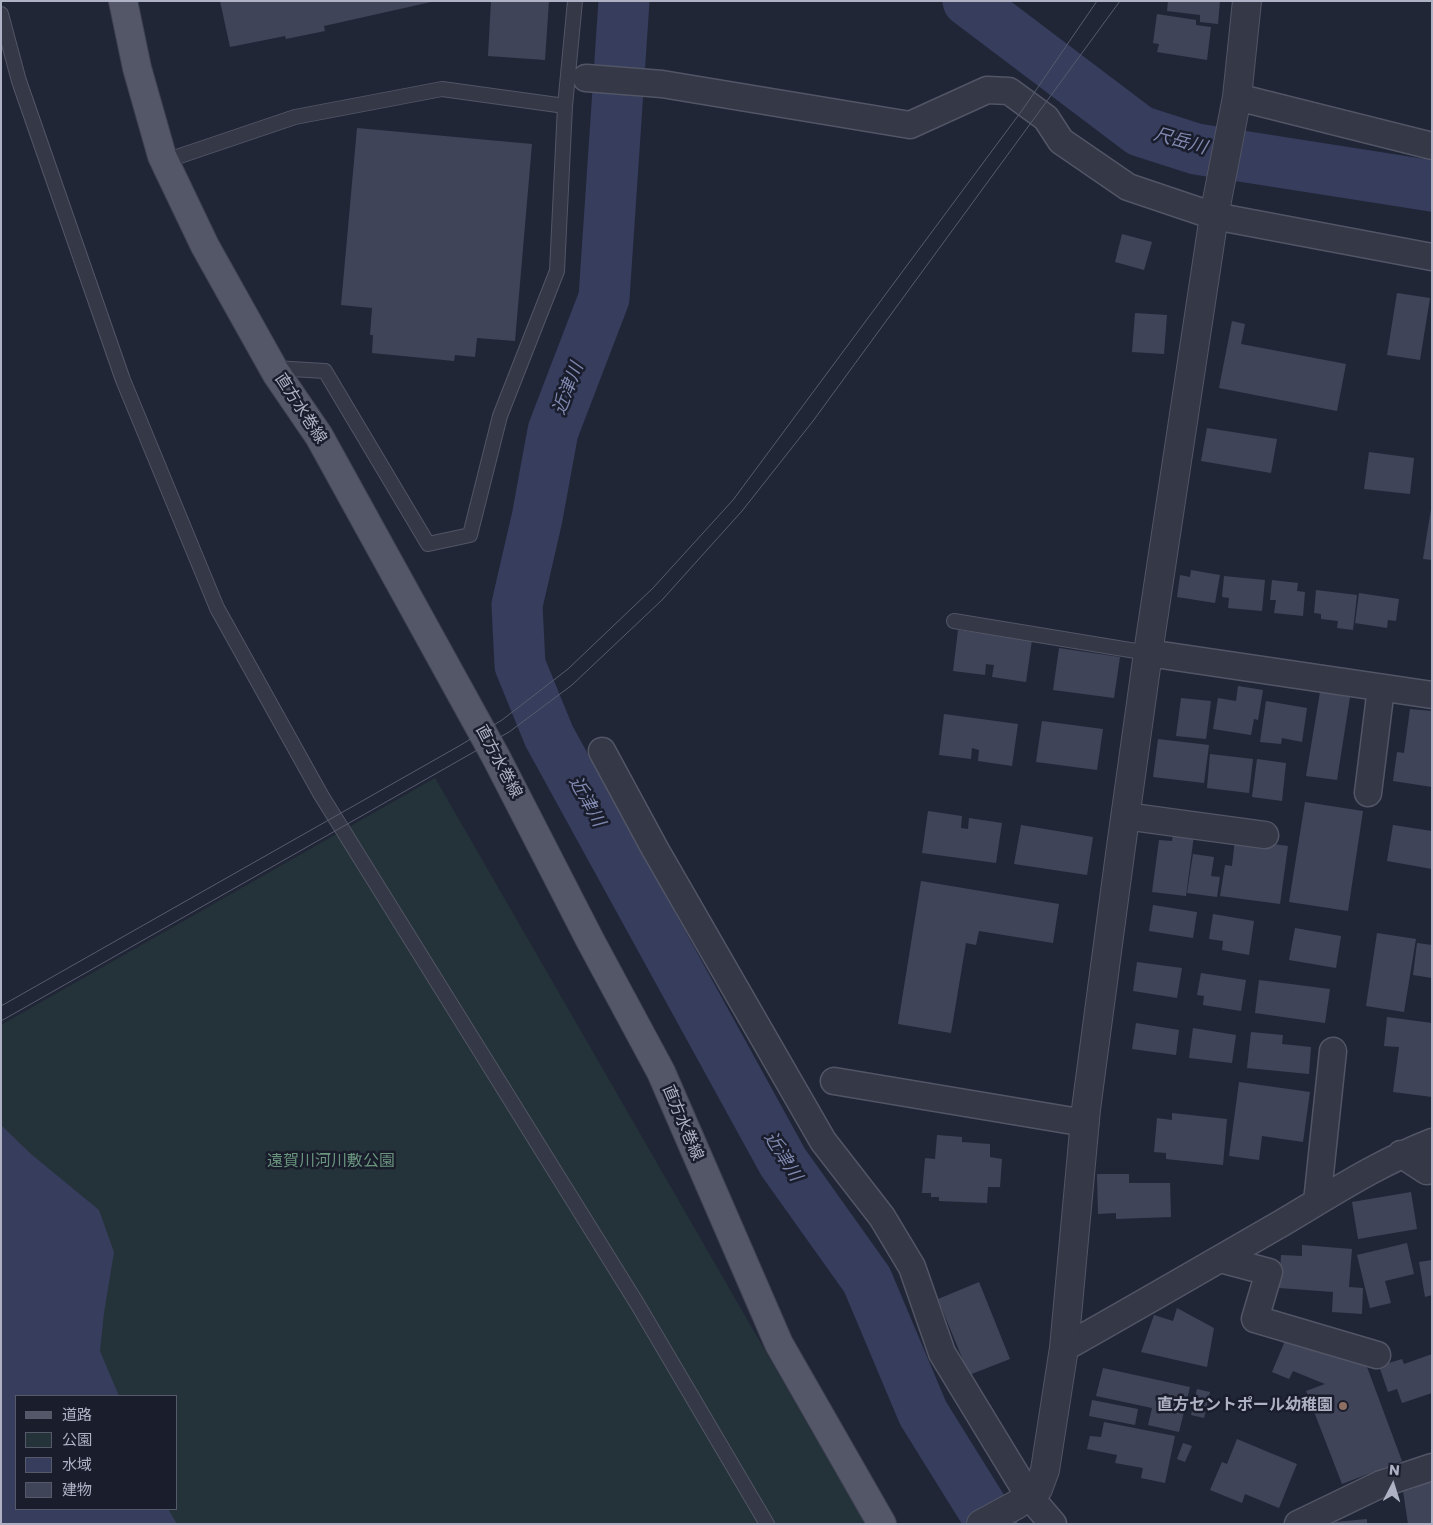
<!DOCTYPE html>
<html>
<head>
<meta charset="utf-8">
<style>
  body { margin:0 }
  #map { position:relative; width:1433px; height:1525px; overflow:hidden; background:#212637; font-family:Poppins,"Noto Sans JP",sans-serif }
  canvas { display:block }
  .frame { position:absolute; inset:0; border:2px solid #afb2c4; pointer-events:none }
  .legend { position:absolute; left:15px; top:1395px; width:162px; height:115px; box-sizing:border-box; background:#1a1d2c; border:1px solid #565969; margin:0; padding:6px 9px; list-style:none; font-size:15px; color:#afb2c4 }
  .legend li { display:flex; align-items:center; gap:10px; height:25px }
  .legend b { width:25px; border:1px solid #565969 }
  .north { position:absolute; left:1368px; top:1460px; width:50px; height:50px; -webkit-text-stroke:4px #1a1d2c; paint-order:stroke; rotate:5deg; font-size:14px; font-weight:700; line-height:20px; text-align:center; color:#afb2c4 }
  .north::after { content:''; display:block; margin:auto; width:18px; height:22px; background:#afb2c4; clip-path:polygon(50% 0,100% 100%,50% 72%,0 100%) }
</style>
</head>
<body>
<div id="map">
<canvas width="1433" height="1525"></canvas>
<div class="frame"></div>
<ul class="legend">
<li><b style="height:6px;background:#535767"></b>道路</li>
<li><b style="height:14px;background:#243339"></b>公園</li>
<li><b style="height:14px;background:#363d5d"></b>水域</li>
<li><b style="height:14px;background:#404459"></b>建物</li>
</ul>
<div class="north">N</div>
</div>
<script>
const c = document.querySelector('canvas').getContext('2d');
c.lineJoin = 'round';
function fill(path, color) {
  c.fillStyle = color;
  c.fill(path, 'evenodd');
}
function trace(path, color, width, dash) {
  c.strokeStyle = color;
  c.lineWidth = width;
  c.lineCap = dash ? 'butt' : 'round';
  c.setLineDash(dash || []);
  c.stroke(path);
}
function drawText(font, color, halo, rows, align = 'center') {
  c.font = font + ' Poppins,"Noto Sans JP",sans-serif';
  c.lineWidth = 5;
  c.setLineDash([]);
  c.textBaseline = 'middle';
  c.strokeStyle = halo;
  c.fillStyle = color;
  for (const [text, x, y, turn = 0] of rows) {
    c.save();
    c.translate(x, y);
    c.rotate((+turn || 0) * Math.PI / 180);
    c.textAlign = isNaN(turn) ? turn : align;
    if (halo) c.strokeText(text, 0, 0);
    c.fillText(text, 0, 0);
    c.restore();
  }
}
const green = new Path2D(`
  M 435,778 L 865,1524 L 1,1524 L 1,1025 ZM 16,1396 L 176,1396 L 176,1509 L 16,1509 Z`);
const water = new Path2D(`
  M 1,1125 L 31,1154 L 99,1210 L 114,1252 L 104,1313 L 100,1351 L 119,1396 L 16,1396 L 16,1509 L 168,1509 L 177,1524 L 1,1524 Z`);
const river = new Path2D(`
  M 624,1 L 604,298 L 553,431 L 537,518 L 517,605 L 520,665 L 549,736 L 783,1162 L 867,1280 L 923,1413 L 992,1524
  M 968,1 L 1140,131 L 1196,149 L 1432,186`);
const building = new Path2D(`
  M 220,1 L 431,1 L 431,2 L 324,26 L 325,31 L 286,39 L 285,36 L 230,47 Z
  M 491,1 L 549,1 L 545,60 L 488,56 Z
  M 1168,1 L 1220,1 L 1218,24 L 1200,22 L 1200,15 L 1167,11 Z
  M 1157,14 L 1196,20 L 1196,25 L 1211,27 L 1207,60 L 1157,52 L 1159,44 L 1153,43 Z
  M 357,128 L 532,144 L 515,341 L 477,338 L 475,357 L 455,355 L 454,361 L 372,353 L 373,335 L 370,335 L 372,308 L 341,305 Z
  M 1122,234 L 1152,242 L 1144,270 L 1115,262 Z
  M 1397,293 L 1430,298 L 1420,360 L 1387,355 Z
  M 1135,313 L 1167,315 L 1164,354 L 1132,352 Z
  M 1232,321 L 1245,324 L 1241,344 L 1346,364 L 1337,411 L 1219,388 Z
  M 1207,428 L 1277,439 L 1271,473 L 1201,461 Z
  M 1369,452 L 1414,458 L 1410,494 L 1364,489 Z
  M 1431,509 L 1432,510 L 1432,560 L 1423,559 Z
  M 1191,570 L 1220,575 L 1215,603 L 1177,597 L 1180,575 L 1190,577 Z
  M 1224,576 L 1265,580 L 1262,611 L 1228,608 L 1229,598 L 1222,597 Z
  M 1272,580 L 1298,583 L 1297,591 L 1305,592 L 1303,616 L 1274,613 L 1276,600 L 1270,600 Z
  M 1316,590 L 1357,595 L 1353,630 L 1337,628 L 1338,621 L 1321,619 L 1321,614 L 1314,613 Z
  M 1359,593 L 1399,599 L 1396,621 L 1388,620 L 1387,628 L 1355,623 Z
  M 958,630 L 1032,640 L 1026,682 L 992,677 L 994,665 L 986,664 L 985,675 L 953,671 Z
  M 1059,648 L 1120,657 L 1114,698 L 1053,690 Z
  M 1238,686 L 1263,690 L 1258,720 L 1254,719 L 1251,735 L 1213,729 L 1218,698 L 1236,701 Z
  M 1320,692 L 1350,697 L 1337,780 L 1306,776 Z
  M 1181,698 L 1211,701 L 1206,739 L 1176,736 Z
  M 1266,701 L 1307,708 L 1302,742 L 1282,738 L 1281,744 L 1260,742 Z
  M 1410,709 L 1432,711 L 1432,787 L 1393,781 L 1397,752 L 1404,753 Z
  M 944,714 L 1018,724 L 1012,766 L 978,761 L 979,750 L 972,748 L 971,759 L 939,755 Z
  M 1042,721 L 1103,729 L 1097,770 L 1036,762 Z
  M 1158,739 L 1209,745 L 1204,783 L 1153,777 Z
  M 1210,754 L 1253,759 L 1249,793 L 1207,788 Z
  M 1257,759 L 1286,763 L 1282,801 L 1252,797 Z
  M 1305,802 L 1363,811 L 1348,911 L 1289,902 Z
  M 928,811 L 962,816 L 961,828 L 968,829 L 969,818 L 1002,823 L 996,863 L 922,853 Z
  M 1021,825 L 1093,837 L 1087,875 L 1014,864 Z
  M 1393,825 L 1432,831 L 1432,869 L 1387,861 Z
  M 1173,833 L 1194,835 L 1186,896 L 1152,892 L 1159,840 L 1172,841 Z
  M 1235,839 L 1288,846 L 1280,904 L 1220,896 L 1225,865 L 1232,866 Z
  M 1193,854 L 1214,857 L 1211,876 L 1220,877 L 1217,897 L 1187,893 Z
  M 921,881 L 1059,904 L 1053,943 L 979,931 L 976,945 L 966,943 L 951,1033 L 898,1024 Z
  M 1153,905 L 1197,912 L 1193,938 L 1149,931 Z
  M 1213,914 L 1254,921 L 1249,955 L 1222,950 L 1223,941 L 1209,939 Z
  M 1295,928 L 1341,936 L 1336,968 L 1289,960 Z
  M 1377,933 L 1416,939 L 1404,1012 L 1366,1006 Z
  M 1417,943 L 1432,945 L 1432,978 L 1413,975 Z
  M 1137,962 L 1182,968 L 1177,998 L 1133,991 Z
  M 1201,973 L 1246,980 L 1241,1011 L 1203,1005 L 1204,996 L 1197,995 Z
  M 1259,980 L 1330,989 L 1325,1023 L 1255,1013 Z
  M 1387,1017 L 1432,1023 L 1432,1097 L 1393,1092 L 1399,1047 L 1384,1046 Z
  M 1136,1023 L 1179,1030 L 1176,1055 L 1132,1049 Z
  M 1193,1028 L 1236,1035 L 1232,1063 L 1189,1058 Z
  M 1251,1032 L 1283,1035 L 1282,1044 L 1311,1047 L 1309,1074 L 1247,1068 Z
  M 1239,1082 L 1310,1092 L 1303,1142 L 1262,1136 L 1259,1160 L 1229,1156 Z
  M 1172,1113 L 1227,1119 L 1223,1165 L 1166,1159 L 1166,1153 L 1154,1152 L 1157,1118 L 1172,1120 Z
  M 937,1135 L 962,1137 L 962,1142 L 990,1144 L 990,1157 L 1002,1159 L 1000,1187 L 988,1187 L 987,1203 L 939,1201 L 939,1197 L 931,1197 L 931,1193 L 922,1193 L 925,1158 L 935,1159 Z
  M 1097,1174 L 1129,1174 L 1129,1183 L 1170,1183 L 1171,1217 L 1116,1219 L 1116,1213 L 1098,1214 Z
  M 1411,1192 L 1417,1229 L 1358,1239 L 1352,1202 Z
  M 1407,1243 L 1414,1274 L 1385,1281 L 1391,1303 L 1370,1308 L 1357,1255 Z
  M 1302,1245 L 1352,1249 L 1349,1287 L 1363,1288 L 1362,1314 L 1332,1312 L 1333,1292 L 1279,1288 L 1281,1255 L 1302,1256 Z
  M 1432,1260 L 1432,1295 L 1425,1297 L 1419,1262 Z
  M 979,1282 L 1010,1359 L 969,1375 L 938,1299 Z
  M 1177,1308 L 1214,1328 L 1207,1367 L 1141,1352 L 1154,1315 L 1173,1321 Z
  M 1287,1336 L 1367,1367 L 1402,1461 L 1342,1484 L 1306,1391 L 1325,1384 L 1293,1371 L 1289,1379 L 1272,1372 Z
  M 1432,1354 L 1432,1393 L 1402,1403 L 1397,1389 L 1388,1392 L 1379,1366 L 1402,1359 L 1404,1364 Z
  M 1103,1368 L 1190,1387 L 1179,1432 L 1148,1425 L 1152,1408 L 1096,1396 Z
  M 1197,1389 L 1210,1392 L 1204,1418 L 1191,1415 Z
  M 1092,1400 L 1138,1409 L 1135,1425 L 1089,1416 Z
  M 1104,1422 L 1175,1436 L 1165,1483 L 1141,1478 L 1143,1468 L 1115,1463 L 1117,1455 L 1087,1449 L 1090,1436 L 1101,1437 Z
  M 1237,1439 L 1297,1464 L 1279,1508 L 1245,1494 L 1242,1503 L 1210,1490 L 1222,1462 L 1227,1464 Z
  M 1183,1443 L 1192,1446 L 1185,1462 L 1177,1459 Z
  M 1432,1482 L 1432,1524 L 1408,1524 L 1403,1491 L 1415,1488 L 1414,1485 Z
  M 1367,1519 L 1367,1524 L 1335,1524 L 1335,1522 Z`);
const service = new Path2D(`
  M 1,14 L 19,81 L 123,380 L 217,608 L 321,795 L 638,1305 L 767,1524
  M 165,161 L 295,117 L 442,89 L 565,106
  M 274,368 L 325,371 L 428,544 L 470,535 L 500,416 L 557,271 L 565,106 L 575,1
  M 954,621 L 1148,653`);
const minor = new Path2D(`
  M 586,78 L 662,84 L 910,125 L 987,90 L 1009,91 L 1046,118 L 1061,141 L 1128,187 L 1214,216 L 1432,257
  M 1237,97 L 1432,146
  M 1148,653 L 1432,695
  M 602,751 L 655,849 L 823,1141 L 882,1217 L 912,1267 L 942,1353 L 1029,1496 L 1053,1524
  M 1368,793 L 1381,688
  M 1125,816 L 1265,835
  M 834,1081 L 1085,1123
  M 1401,1154 L 1427,1171 L 1432,1169
  M 1317,1202 L 1333,1051
  M 1220,1259 L 1269,1272 L 1255,1319 L 1377,1355
  M 1064,1348 C 1137,1307 1209,1265 1282,1223 C 1331,1194 1378,1163 1432,1142
  M 1298,1524 L 1381,1484 L 1432,1467`);
const tertiary = new Path2D(`
  M 981,1524 L 1016,1505 L 1038,1489 L 1045,1470 L 1064,1348 L 1086,1109 L 1120,854 L 1148,653 L 1214,216 L 1237,97 L 1247,1`);
const primary = new Path2D(`
  M 123,1 L 137,68 L 162,156 L 205,246 L 276,373 L 319,436 L 496,757 L 590,940 L 661,1072 L 779,1344 L 882,1524`);
const tram = new Path2D(`
  M 1,1006 L 459,746 L 502,720 L 568,669 L 653,588 L 733,500 L 1023,109 L 1097,1
  M 1,1021 L 509,732 L 572,685 L 662,600 L 742,511 L 813,421 L 1120,1`);
const markers = [
  [1343,1406,5,"#8d6e63"]
];
const streetNames = [
  ["直方水巻線",300,409,57],
  ["直方水巻線",498,762,62],
  ["直方水巻線",682,1123,67]
];
const parkNames = [
  ["遠賀川河川敷公園",331,1162]
];
const poiNames = [
  ["直方セントポール幼稚園",1333,1406]
];
const waterNames = [
  ["尺岳川",1180,142,16],
  ["近津川",569,389,-69],
  ["近津川",586,802,61],
  ["近津川",782,1157,58]
];
fill(green, '#243339');
fill(water, '#363d5d');
trace(river, '#363d5d', 51);
fill(building, '#404459');
trace(service, '#525565', 16);
trace(minor, '#525565', 29);
trace(tertiary, '#525565', 30);
trace(primary, '#3e4151', 30);
trace(service, '#353847', 14);
trace(minor, '#353847', 26);
trace(tertiary, '#353847', 28);
trace(primary, '#535767', 28);
trace(tram, '#575b6e', 1);
for (const [x, y, r, color] of markers) {
  const dot = new Path2D();
  dot.arc(x, y, r, 0, 2 * Math.PI);
  c.fillStyle = color;
  c.fill(dot);
  trace(dot, '#1a1d2c', 2);
}
drawText('16px', '#afb2c4', '#1a1d2c', streetNames);
drawText('16px', '#68937c', '#1a1d2c', parkNames);
drawText('bold 16px', '#afb2c4', '#1a1d2c', poiNames, 'right');
drawText('italic 18px', '#8089b0', '#1a1d2c', waterNames);
</script>
</body>
</html>
